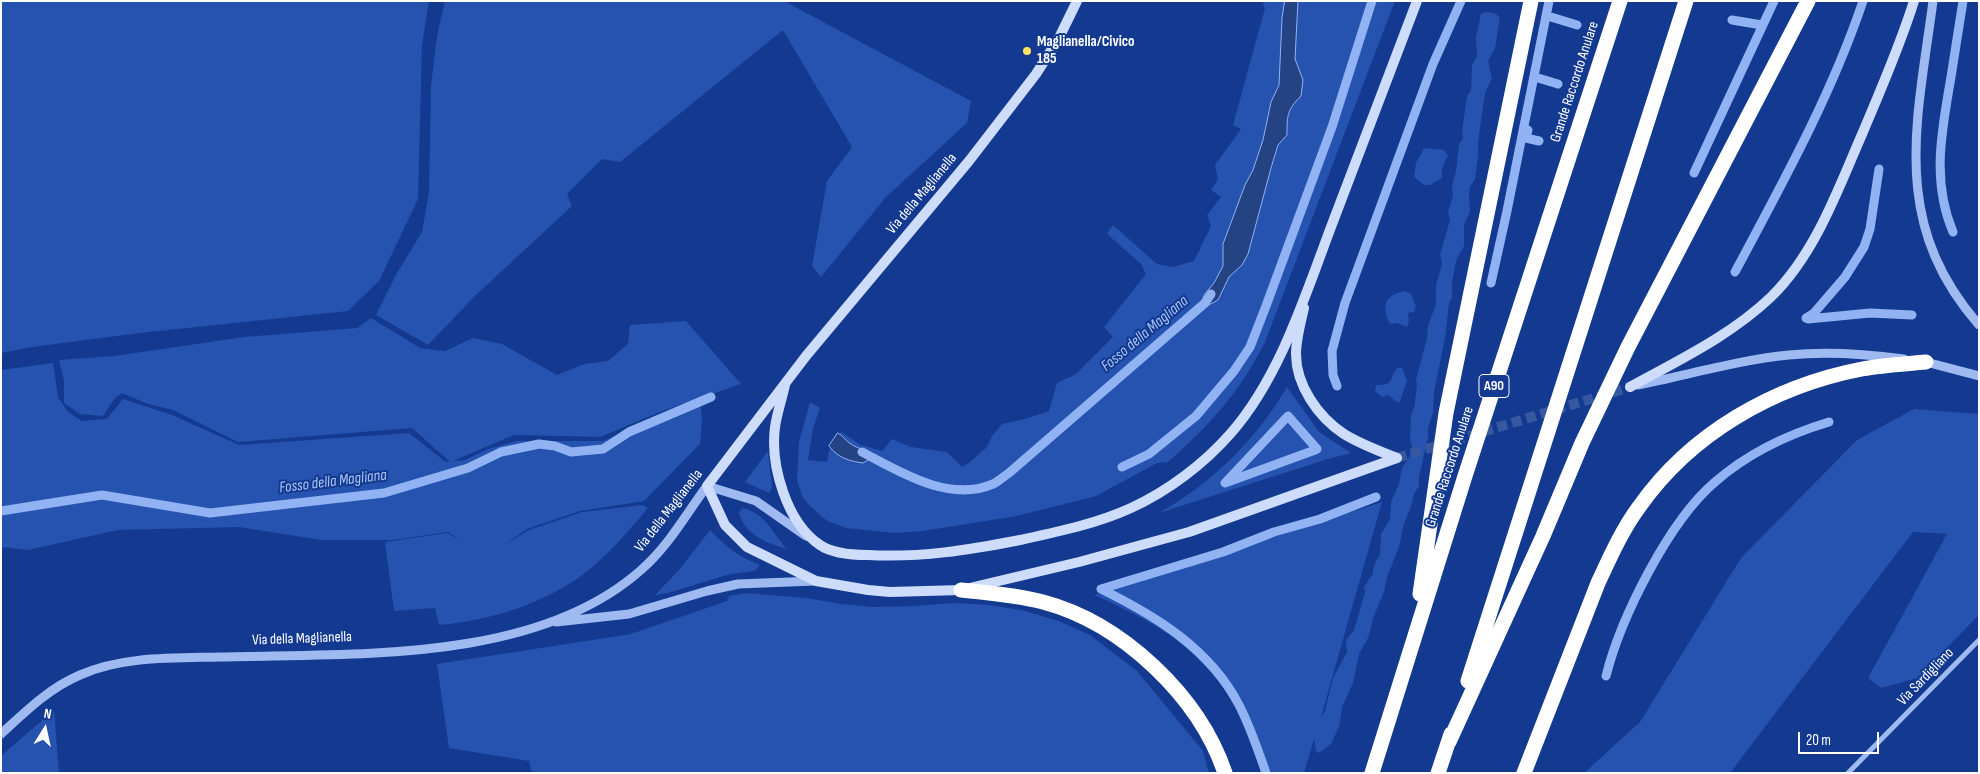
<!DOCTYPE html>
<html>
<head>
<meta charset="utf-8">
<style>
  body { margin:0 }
  #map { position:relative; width:1980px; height:774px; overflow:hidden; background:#133a90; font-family:"Sofia Sans Condensed",sans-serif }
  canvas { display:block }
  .frame { position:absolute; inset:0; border:2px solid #fff; pointer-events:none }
  .north { position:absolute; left:20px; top:704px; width:50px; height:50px; -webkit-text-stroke:4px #133a90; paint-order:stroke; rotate:10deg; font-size:14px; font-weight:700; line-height:20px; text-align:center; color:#fff }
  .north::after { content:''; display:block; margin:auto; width:18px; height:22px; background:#fff; clip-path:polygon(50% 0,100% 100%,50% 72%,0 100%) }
  .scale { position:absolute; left:1798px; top:732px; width:81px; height:22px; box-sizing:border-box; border:2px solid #fff; border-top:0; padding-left:6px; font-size:15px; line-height:18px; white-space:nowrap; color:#fff; -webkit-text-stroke:4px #133a90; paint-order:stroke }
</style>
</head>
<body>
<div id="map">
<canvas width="1980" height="774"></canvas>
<div class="frame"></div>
<div class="north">N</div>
<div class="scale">20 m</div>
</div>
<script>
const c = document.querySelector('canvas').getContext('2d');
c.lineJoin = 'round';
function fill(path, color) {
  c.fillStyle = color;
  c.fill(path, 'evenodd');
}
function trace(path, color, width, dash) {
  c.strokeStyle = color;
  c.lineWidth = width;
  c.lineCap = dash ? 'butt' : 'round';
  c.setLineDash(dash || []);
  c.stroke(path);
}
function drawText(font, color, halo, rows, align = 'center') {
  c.font = font + ' "Sofia Sans Condensed",sans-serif';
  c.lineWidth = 4;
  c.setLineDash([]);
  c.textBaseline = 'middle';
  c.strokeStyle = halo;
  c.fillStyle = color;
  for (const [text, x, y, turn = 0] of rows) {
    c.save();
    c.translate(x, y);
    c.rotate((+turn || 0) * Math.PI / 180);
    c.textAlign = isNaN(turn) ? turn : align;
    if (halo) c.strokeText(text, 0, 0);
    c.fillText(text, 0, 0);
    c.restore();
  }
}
const green = new Path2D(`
  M 1,1 L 429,1 L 422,45 L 418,199 L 379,281 L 348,311 L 140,333 L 32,347 L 1,353 Z
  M 445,1 L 784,1 L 971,101 L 967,123 L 886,197 L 821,277 L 812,266 L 827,181 L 852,147 L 783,30 L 620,162 L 602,159 L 567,194 L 572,206 L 476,295 L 428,345 L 376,315 L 397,273 L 422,232 L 429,192 L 431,86 L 437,36 Z
  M 1264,1 L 1395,1 L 1265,342 C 1240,392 1209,426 1168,462 L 1157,463 L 1096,496 L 1017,516 L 923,531 L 895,533 L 846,528 L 827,521 L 809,505 L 802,496 L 797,480 L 799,442 L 810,402 L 820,408 L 813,428 L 808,460 L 827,462 L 829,451 L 841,432 L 861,445 L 882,451 L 892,439 L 911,447 L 947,452 L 962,467 L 969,463 L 987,447 L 992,436 L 1002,424 L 1025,419 L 1049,411 L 1057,383 L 1076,374 L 1113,337 L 1104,327 L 1146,274 L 1141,264 L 1107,234 L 1113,225 L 1157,264 L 1173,267 L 1194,261 L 1211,226 L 1207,215 L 1221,197 L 1211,190 L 1218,179 L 1215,165 L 1241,129 L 1233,125 L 1265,8 L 1263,5 Z
  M 1486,12 L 1494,13 L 1500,17 L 1495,48 L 1488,61 L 1492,78 L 1485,93 L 1478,142 L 1478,155 L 1475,179 L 1470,187 L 1469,195 L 1470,212 L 1464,224 L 1464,246 L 1456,261 L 1452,282 L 1452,298 L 1449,303 L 1445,338 L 1434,392 L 1433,413 L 1428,428 L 1428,438 L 1419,477 L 1419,486 L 1414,494 L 1411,507 L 1404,523 L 1399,547 L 1387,577 L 1384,592 L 1373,618 L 1369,636 L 1359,654 L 1353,683 L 1342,707 L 1339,727 L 1331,744 L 1319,753 L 1316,751 L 1314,739 L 1304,773 L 1267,773 C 1255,728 1226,685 1193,654 C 1165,628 1129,610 1094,595 L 1382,502 L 1321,717 L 1325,711 L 1333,678 L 1347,652 L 1346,640 L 1354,630 L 1365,592 L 1364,587 L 1373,573 L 1373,570 L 1376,561 L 1380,555 L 1381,534 L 1390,519 L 1391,502 L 1399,484 L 1402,468 L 1409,458 L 1412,446 L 1410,439 L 1411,415 L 1414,408 L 1417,386 L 1416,380 L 1427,338 L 1428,325 L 1436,305 L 1436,285 L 1442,264 L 1440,255 L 1450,220 L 1448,211 L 1453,196 L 1452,186 L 1456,171 L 1459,144 L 1463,139 L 1462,132 L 1467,96 L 1471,91 L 1472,65 L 1477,56 L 1476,37 L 1481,14 Z
  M 1424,148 L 1444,150 L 1448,155 L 1442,168 L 1442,178 L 1430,185 L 1424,185 L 1414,177 L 1416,163 Z
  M 1404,291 L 1411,294 L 1416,306 L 1414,312 L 1408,313 L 1409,321 L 1407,327 L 1397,323 L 1390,324 C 1382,307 1383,296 1404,291 Z
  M 371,318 L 420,348 L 445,351 L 473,338 L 502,344 L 557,375 L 584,364 L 608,361 L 628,344 L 630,325 L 686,321 L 741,384 L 662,411 L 600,437 L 514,435 L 453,461 L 465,460 L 488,449 L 517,441 L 603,441 L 700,400 L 702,418 L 700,444 L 644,501 L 580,511 L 527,529 L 502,546 L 529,530 L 582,512 L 643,505 L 648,508 C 630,529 612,551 590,569 C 548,603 492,620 439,625 L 435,608 L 394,611 L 385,542 L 447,533 L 461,540 L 448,532 L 393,540 L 321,540 L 239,527 L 118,530 L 28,550 L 1,547 L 1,370 L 53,363 L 58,397 L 68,412 L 82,421 L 107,419 L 123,399 L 172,415 L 239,445 L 409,433 L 446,462 L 450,462 L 412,428 L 238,442 L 173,410 L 148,404 L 122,393 L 115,398 L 103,416 L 80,414 L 64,403 L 64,381 L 59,360 L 114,356 L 244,337 L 357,328 Z
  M 1397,368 L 1402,368 L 1407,381 L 1400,401 L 1398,403 L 1388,395 L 1382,397 L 1375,391 L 1376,385 C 1396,385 1388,380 1397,368 Z
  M 1287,387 L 1319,432 L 1351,453 L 1328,459 L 1159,513 C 1213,482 1255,441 1287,387 Z
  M 1914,409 L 1979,414 L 1979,615 L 1917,678 L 1881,688 L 1868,678 L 1947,534 L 1913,532 L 1730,773 L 1584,773 L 1640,722 L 1741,558 L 1857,440 Z
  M 768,451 L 772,488 L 769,493 L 745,482 Z
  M 742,508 C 766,513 772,533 787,549 C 767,543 745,535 739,513 Z
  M 710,530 C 725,546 739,557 760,565 L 755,571 L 730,574 L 668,593 L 655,595 L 679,570 Z
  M 746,593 L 806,598 L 841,604 L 873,607 L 914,606 L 954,603 L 989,605 L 1021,610 L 1059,621 L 1090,635 L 1137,671 L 1203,751 L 1209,773 L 532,773 L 529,761 L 449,748 L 437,664 L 631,634 L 727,601 L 729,596 Z
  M 54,710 L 59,773 L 1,773 L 1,756 Z`);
const water = new Path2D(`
  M 1285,1 L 1298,1 L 1295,59 L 1303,80 L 1301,96 C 1287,110 1287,115 1287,135 L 1278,145 L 1271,168 L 1248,254 L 1242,265 L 1229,277 L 1218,300 L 1207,306 L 1202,302 L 1204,295 L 1214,283 L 1223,266 L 1223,244 L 1245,185 L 1253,170 L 1263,140 L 1271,102 L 1279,85 L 1282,18 Z
  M 838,433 C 843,436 846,441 851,444 C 858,449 868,450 874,457 L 863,463 C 849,461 838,458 829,446 Z`);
const stream = new Path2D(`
  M 1551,17 L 1577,25
  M 1732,20 L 1762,25
  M 1538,78 L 1558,84
  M 1528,130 L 1526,138 L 1539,141
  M 1694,173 L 1774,1
  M 1953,232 C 1931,180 1942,130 1951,77 C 1955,52 1959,27 1963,1
  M 1735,272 C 1782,184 1831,96 1863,1
  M 1491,283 L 1507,211 L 1549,1
  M 1806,318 L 1814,313 L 1845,277 L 1864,247 L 1870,229 L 1879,169
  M 1808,319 L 1870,313 L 1912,315
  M 1337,386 L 1333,375 L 1332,351 L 1345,303 L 1433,64 L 1461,1
  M 1315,450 L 1225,483 L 1288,416 L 1317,449
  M 862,452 C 900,472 949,503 993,484 C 998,482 1003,477 1009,473 L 1205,303 L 1211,294
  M 1122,467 L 1149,454 L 1196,416 L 1234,371 L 1250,347 L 1266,306 L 1332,127 L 1372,1
  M 1,511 L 102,495 L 210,513 L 384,493 L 468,468 L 501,452 L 539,444 L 555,446 L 571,452 L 603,449 L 629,432 L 711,397
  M 1606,676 C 1621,617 1669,521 1715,482 C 1747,454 1789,434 1829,422
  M 1266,773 C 1258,750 1250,726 1239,705 C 1210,649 1156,616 1101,589 L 1223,552 L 1274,532 L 1320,519 L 1376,497`);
const secondaryTunnel = new Path2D(`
  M 1397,458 L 1630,387`);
const minor = new Path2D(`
  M 1848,773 L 1979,640`);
const tertiary = new Path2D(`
  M 1933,1 C 1917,123 1889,222 1979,325
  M 1922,361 L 1979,376
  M 1638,385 C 1688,375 1738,360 1789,355 C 1827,351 1866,354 1904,359
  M 556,622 L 629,614 L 707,591 L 738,584 L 815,581
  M 1,734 C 25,712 49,688 80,675 C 123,656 174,658 220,657 C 354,653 535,664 641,570 C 668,547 686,514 707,486 L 756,501 L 806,536`);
const secondary = new Path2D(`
  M 1077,1 L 1059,38 L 1036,74 L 969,161 L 806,356 L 707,486 L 725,525 L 747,547 L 816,581 L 868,590 L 890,592 L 961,590 L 1079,562 L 1189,532 L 1397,458
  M 1304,308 C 1301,322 1296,339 1296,354 C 1296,385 1318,417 1344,434 C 1360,444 1379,451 1397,458
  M 785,385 C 782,399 777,413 775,427 C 770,466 787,523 820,545 C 833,554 853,555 868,555 C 920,558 969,550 1020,540 C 1057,532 1096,524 1131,508 C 1168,491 1204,464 1231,433 C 1280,377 1305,296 1331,227 C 1360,152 1388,76 1417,1
  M 1630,387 C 1679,360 1730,336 1771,297 C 1816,253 1838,189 1863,132 C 1881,89 1900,46 1914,1`);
const motorway = new Path2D(`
  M 961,590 C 989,593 1016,595 1043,602 C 1122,623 1199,696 1225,773
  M 1420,594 L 1446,413 L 1531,1
  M 1468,681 L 1686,1
  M 1449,742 L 1543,536 L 1582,443 L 1628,347 L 1808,1
  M 1372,773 L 1465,476 L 1620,1
  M 1438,773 L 1451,734
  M 1524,773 L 1598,583 C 1610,557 1622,530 1639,507 C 1691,433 1774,386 1862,369 C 1883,365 1905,364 1926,362`);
const markers = [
  [1027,51,5,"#ffe55f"]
];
const shields = [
  [1494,386,30]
];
const shieldNames = [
  ["A90",1494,386]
];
const poiNames = [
  ["Maglianella/Civico",1037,42],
  ["185",1037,59]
];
const streetNames = [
  ["Grande Raccordo Anulare",1575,82,-72],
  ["Via della Maglianella",922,194,-50],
  ["Grande Raccordo Anulare",1450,467,-72],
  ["Via della Maglianella",669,511,-52],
  ["Via della Maglianella",302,639,-2],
  ["Via Sardigliano",1926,677,-46]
];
const waterNames = [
  ["Fosso della Magliana",1145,334,-40],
  ["Fosso della Magliana",333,482,-7]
];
fill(green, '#2553af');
fill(water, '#254282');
trace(water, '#91b3f4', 1);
trace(stream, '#91b3f4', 9);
trace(secondaryTunnel, '#3658a1', 10, [10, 5]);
trace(minor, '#9fbaf1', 5);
trace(tertiary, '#9fbaf1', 9);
trace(secondary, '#cedcfc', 10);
trace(motorway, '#fff', 15);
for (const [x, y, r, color] of markers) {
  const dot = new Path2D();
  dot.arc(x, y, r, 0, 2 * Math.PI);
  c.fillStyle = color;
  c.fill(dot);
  trace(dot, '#133a90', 2);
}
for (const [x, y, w] of shields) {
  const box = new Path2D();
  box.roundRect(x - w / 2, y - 11.5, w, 23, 4);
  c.fillStyle = '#133a90';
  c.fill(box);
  trace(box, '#fff', 1);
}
drawText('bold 14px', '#fff', null, shieldNames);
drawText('bold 15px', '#fff', '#133a90', poiNames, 'left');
drawText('15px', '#fff', '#133a90', streetNames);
drawText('italic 16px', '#abc5f8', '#133a90', waterNames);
</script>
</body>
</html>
